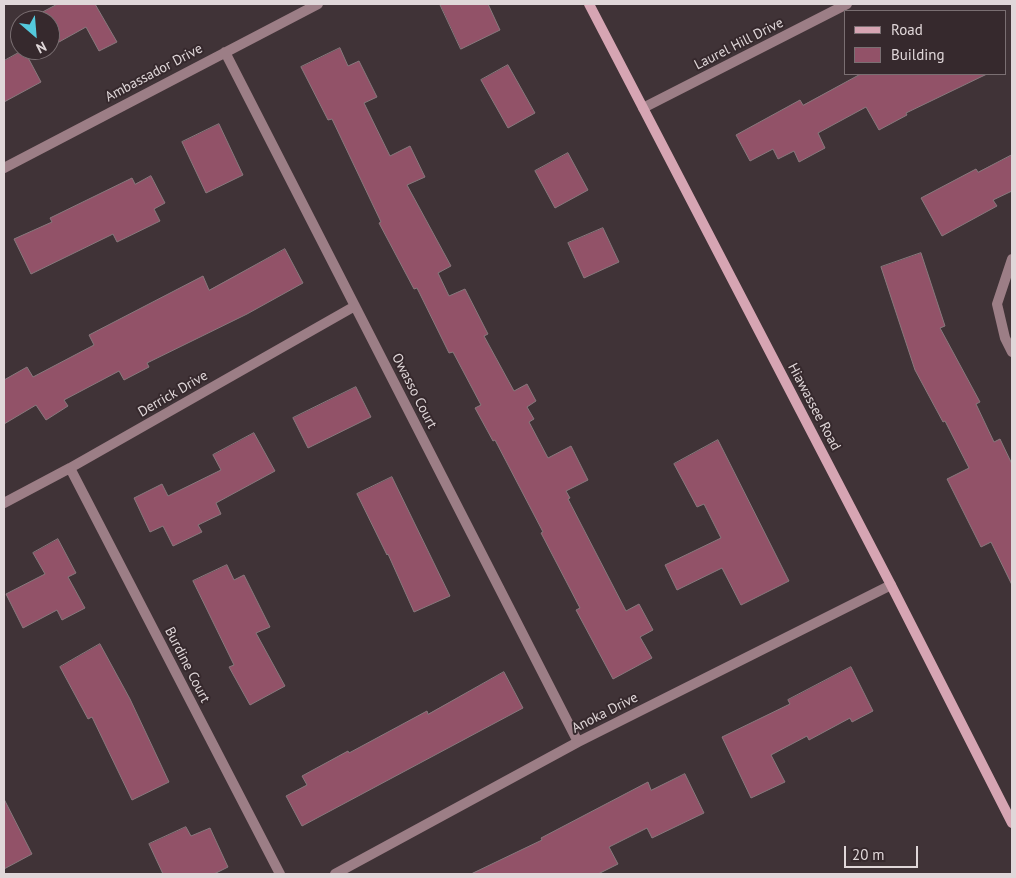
<!DOCTYPE html>
<html>
<head>
<meta charset="utf-8">
<style>
  body { margin:0 }
  #map { position:relative; width:1016px; height:878px; overflow:hidden; background:#403337; font-family:"PT Sans",sans-serif }
  canvas { display:block }
  .frame { position:absolute; inset:0; border:5px solid #e0d7d9; pointer-events:none }
  .legend { position:absolute; left:844px; top:10px; width:162px; height:65px; box-sizing:border-box; background:#36292d; border:1px solid #7a6f72; margin:0; padding:6px 9px; list-style:none; font-size:15px; color:#e0d7d9 }
  .legend li { display:flex; align-items:center; gap:10px; height:25px }
  .legend b { width:25px; border:1px solid #7a6f72 }
  .north { position:absolute; left:10px; top:10px; width:50px; height:50px; box-sizing:border-box; background:#36292d; border:1px solid #7a6f72; border-radius:50%; rotate:153deg; font-size:14px; font-weight:700; line-height:20px; text-align:center; color:#e0d7d9 }
  .north::after { content:''; display:block; margin:auto; width:18px; height:22px; background:#54cadd; clip-path:polygon(50% 0,100% 100%,50% 72%,0 100%) }
  .scale { position:absolute; left:844px; top:846px; width:74px; height:22px; box-sizing:border-box; border:2px solid #e0d7d9; border-top:0; padding-left:6px; font-size:15px; line-height:18px; white-space:nowrap; color:#e0d7d9; -webkit-text-stroke:4px #36292d; paint-order:stroke }
</style>
</head>
<body>
<div id="map">
<canvas width="1016" height="878"></canvas>
<div class="frame"></div>
<ul class="legend">
<li><b style="height:6px;background:#d6a5b3"></b>Road</li>
<li><b style="height:14px;background:#925268"></b>Building</li>
</ul>
<div class="north">N</div>
<div class="scale">20 m</div>
</div>
<script>
const c = document.querySelector('canvas').getContext('2d');
c.lineJoin = 'round';
function fill(path, color) {
  c.fillStyle = color;
  c.fill(path, 'evenodd');
}
function trace(path, color, width, dash) {
  c.strokeStyle = color;
  c.lineWidth = width;
  c.lineCap = dash ? 'butt' : 'round';
  c.setLineDash(dash || []);
  c.stroke(path);
}
function drawText(font, color, halo, rows, align = 'center') {
  c.font = font + ' "PT Sans",sans-serif';
  c.lineWidth = 4;
  c.setLineDash([]);
  c.textBaseline = 'middle';
  c.strokeStyle = halo;
  c.fillStyle = color;
  for (const [text, x, y, turn = 0] of rows) {
    c.save();
    c.translate(x, y);
    c.rotate((+turn || 0) * Math.PI / 180);
    c.textAlign = isNaN(turn) ? turn : align;
    if (halo) c.strokeText(text, 0, 0);
    c.fillText(text, 0, 0);
    c.restore();
  }
}
const building = new Path2D(`
  M 58,4 L 95,4 L 117,42 L 99,51 L 86,27 L 50,47 L 50,20 L 31,20 L 30,19 Z
  M 440,4 L 488,4 L 500,30 L 461,49 Z
  M 340,48 L 348,66 L 359,61 L 377,97 L 364,103 L 390,156 L 410,146 L 425,177 L 407,185 L 451,266 L 438,273 L 449,296 L 465,289 L 488,334 L 484,336 L 514,391 L 527,384 L 536,401 L 527,407 L 534,419 L 529,422 L 548,458 L 571,446 L 588,480 L 566,491 L 570,498 L 568,499 L 626,611 L 639,604 L 653,630 L 640,637 L 652,658 L 613,679 L 576,610 L 580,608 L 541,533 L 543,532 L 495,440 L 493,441 L 475,408 L 481,405 L 453,352 L 449,353 L 417,288 L 414,289 L 379,223 L 381,222 L 332,119 L 328,120 L 301,67 Z
  M 24,50 L 41,82 L 4,102 L 4,61 Z
  M 508,65 L 535,113 L 508,128 L 481,80 Z
  M 861,74 L 987,74 L 906,113 L 907,115 L 879,130 L 866,107 L 818,133 L 825,148 L 799,162 L 794,151 L 778,159 L 773,149 L 750,161 L 736,135 L 800,100 L 803,105 Z
  M 219,124 L 243,175 L 206,193 L 182,142 Z
  M 568,153 L 588,190 L 555,208 L 535,171 Z
  M 1012,155 L 1012,191 L 993,200 L 997,206 L 942,236 L 921,198 L 976,169 L 978,172 Z
  M 151,176 L 165,203 L 154,209 L 160,221 L 117,242 L 113,234 L 31,274 L 14,239 L 52,222 L 50,218 L 132,178 L 135,184 Z
  M 603,228 L 619,262 L 584,278 L 568,243 Z
  M 285,249 L 303,283 L 247,314 L 147,363 L 149,367 L 124,380 L 119,371 L 64,400 L 68,406 L 46,420 L 36,405 L 4,424 L 4,380 L 27,367 L 33,377 L 94,345 L 89,335 L 203,276 L 209,290 Z
  M 921,253 L 945,326 L 940,328 L 980,402 L 976,404 L 994,442 L 1000,439 L 1012,464 L 1012,585 L 991,542 L 981,547 L 947,479 L 969,468 L 945,421 L 943,422 L 915,370 L 881,267 Z
  M 356,387 L 371,417 L 308,448 L 293,418 Z
  M 254,433 L 275,471 L 216,503 L 221,514 L 198,525 L 202,532 L 173,546 L 163,526 L 150,532 L 134,498 L 162,484 L 168,496 L 221,470 L 213,455 Z
  M 718,440 L 789,581 L 741,605 L 722,568 L 677,590 L 665,565 L 721,538 L 704,504 L 697,507 L 674,464 Z
  M 392,477 L 450,596 L 414,612 L 388,554 L 387,555 L 357,494 Z
  M 58,539 L 76,573 L 68,577 L 85,608 L 62,620 L 57,610 L 23,628 L 6,594 L 45,574 L 33,553 Z
  M 227,565 L 234,580 L 244,575 L 270,627 L 256,633 L 285,686 L 250,705 L 229,667 L 234,665 L 193,581 Z
  M 100,644 L 130,699 L 169,782 L 132,800 L 92,717 L 88,719 L 60,667 Z
  M 851,667 L 873,711 L 852,722 L 850,718 L 809,740 L 807,736 L 771,755 L 785,782 L 751,798 L 722,737 L 790,704 L 788,700 Z
  M 504,672 L 523,708 L 302,826 L 286,796 L 307,785 L 302,776 L 348,751 L 349,753 L 427,711 L 428,714 Z
  M 685,774 L 704,813 L 652,838 L 647,828 L 609,847 L 618,864 L 598,874 L 471,874 L 542,840 L 541,838 L 648,782 L 651,790 Z
  M 4,799 L 32,854 L 4,869 Z
  M 186,827 L 191,836 L 210,828 L 228,867 L 214,874 L 163,874 L 149,844 Z`);
const minor = new Path2D(`
  M 225,52 L 578,742
  M 643,108 L 847,4
  M 4,168 L 318,4
  M 1012,259 L 997,304 L 1005,338 L 1012,352
  M 70,468 L 280,874
  M 4,503 L 70,468 L 355,306
  M 335,874 L 578,742 L 891,585`);
const secondary = new Path2D(`
  M 589,4 L 891,585 L 1012,823`);
const streetNames = [
  ["Laurel Hill Drive",739,44,-27],
  ["Ambassador Drive",154,73,-28],
  ["Owasso Court",414,391,63],
  ["Derrick Drive",173,394,-30],
  ["Hiawassee Road",814,407,62],
  ["Burdine Court",187,665,63],
  ["Anoka Drive",605,713,-27]
];
fill(building, '#925268');
trace(building, '#88797d', 1);
trace(minor, '#9c7e86', 10);
trace(secondary, '#d6a5b3', 10);
drawText('14px', '#e0d7d9', '#36292d', streetNames);
</script>
</body>
</html>
